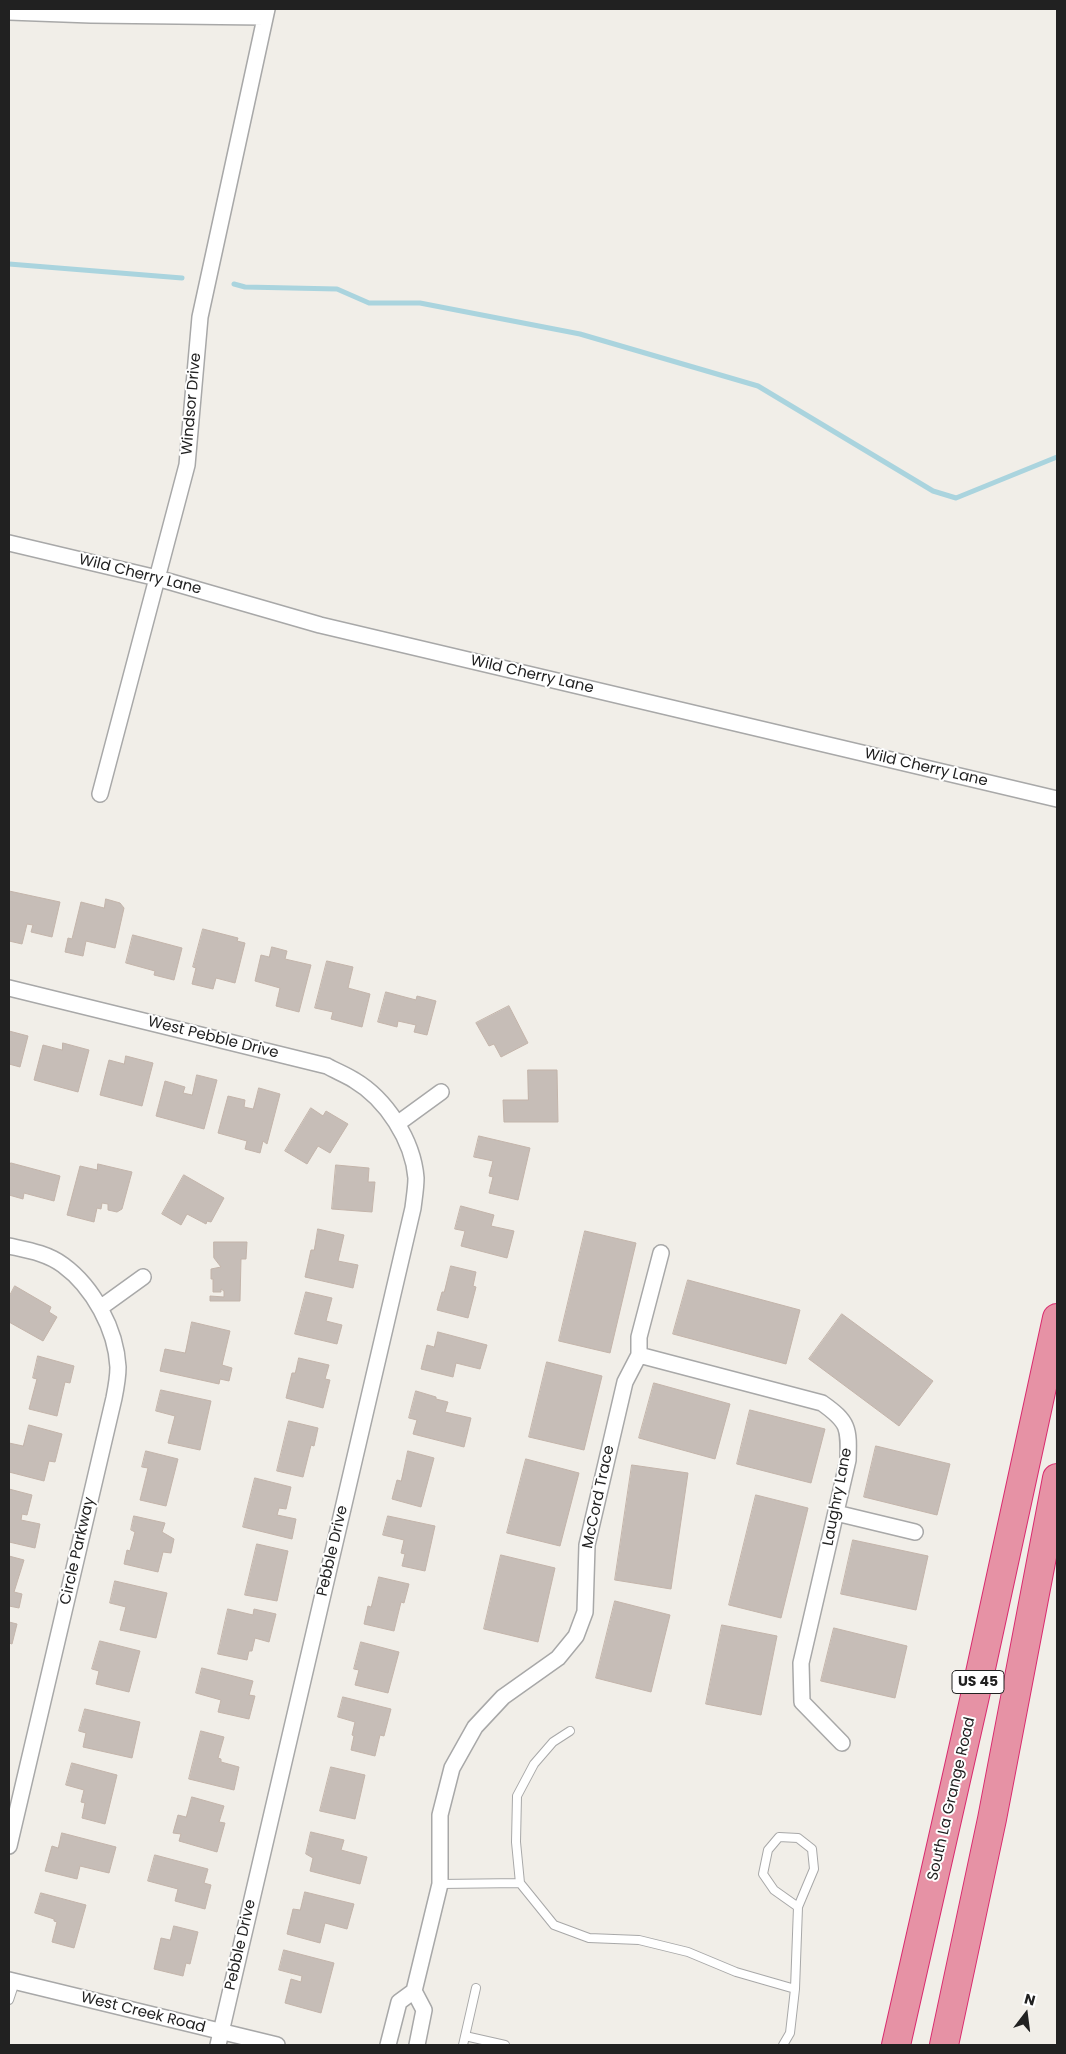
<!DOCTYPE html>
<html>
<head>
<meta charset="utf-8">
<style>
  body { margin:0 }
  #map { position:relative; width:1066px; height:2054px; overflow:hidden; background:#f1eee8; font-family:Poppins,sans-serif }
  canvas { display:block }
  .frame { position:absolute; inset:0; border:10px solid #212121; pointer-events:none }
  .north { position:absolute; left:1001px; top:1989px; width:50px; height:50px; -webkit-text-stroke:4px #fff; paint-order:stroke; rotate:15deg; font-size:14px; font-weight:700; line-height:20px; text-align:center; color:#212121 }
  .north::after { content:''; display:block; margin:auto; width:18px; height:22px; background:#212121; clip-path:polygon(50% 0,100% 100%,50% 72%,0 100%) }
</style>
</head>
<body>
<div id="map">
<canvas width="1066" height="2054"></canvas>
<div class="frame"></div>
<div class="north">N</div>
</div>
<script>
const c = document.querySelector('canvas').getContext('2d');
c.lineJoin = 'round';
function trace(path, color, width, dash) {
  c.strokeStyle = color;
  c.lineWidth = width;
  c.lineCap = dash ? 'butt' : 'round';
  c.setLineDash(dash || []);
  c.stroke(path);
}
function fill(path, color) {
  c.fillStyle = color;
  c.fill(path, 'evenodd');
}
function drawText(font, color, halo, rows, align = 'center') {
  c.font = font + ' Poppins,sans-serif';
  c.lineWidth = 4;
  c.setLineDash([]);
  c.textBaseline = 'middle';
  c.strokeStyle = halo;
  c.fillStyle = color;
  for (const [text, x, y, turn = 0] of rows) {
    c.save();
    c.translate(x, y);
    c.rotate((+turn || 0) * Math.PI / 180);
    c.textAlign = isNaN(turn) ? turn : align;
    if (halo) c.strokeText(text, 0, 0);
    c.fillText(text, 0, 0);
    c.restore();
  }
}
const stream = new Path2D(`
  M 9,264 L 182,278
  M 234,284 L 245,287 L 337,289 L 369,303 L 420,303 L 580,334 L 758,386 L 933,491 L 956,498 L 1057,457`);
const building = new Path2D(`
  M 9,891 L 60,902 L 52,937 L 31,932 L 33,925 L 27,924 L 22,944 L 9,941 Z
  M 106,899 L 120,903 L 124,908 L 115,948 L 86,941 L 83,956 L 65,952 L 68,938 L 72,939 L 81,902 L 104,908 Z
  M 203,929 L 238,938 L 237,941 L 245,943 L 235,983 L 216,978 L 213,989 L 192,984 L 196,968 L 193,967 Z
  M 133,935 L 182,948 L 174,980 L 154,975 L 155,971 L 126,963 Z
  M 272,947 L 287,951 L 285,959 L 311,965 L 299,1012 L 276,1006 L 280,988 L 255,981 L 261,955 L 269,957 Z
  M 327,961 L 353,967 L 348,988 L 370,994 L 362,1027 L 331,1019 L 333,1012 L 315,1008 Z
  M 386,992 L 416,1000 L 417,996 L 436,1001 L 427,1035 L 414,1032 L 416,1025 L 398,1021 L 397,1027 L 378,1022 Z
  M 509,1006 L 528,1043 L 501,1057 L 494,1044 L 489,1046 L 476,1023 Z
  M 9,1031 L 28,1036 L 20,1067 L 9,1064 Z
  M 63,1043 L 89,1050 L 78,1092 L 34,1080 L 43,1045 L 62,1050 Z
  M 126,1056 L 153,1063 L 142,1106 L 100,1095 L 109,1060 L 124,1064 Z
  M 528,1070 L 557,1070 L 558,1122 L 504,1122 L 503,1100 L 528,1100 Z
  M 197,1075 L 217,1080 L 204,1129 L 156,1116 L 165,1081 L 185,1087 L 183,1093 L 192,1095 Z
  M 259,1088 L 280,1094 L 267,1144 L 263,1141 L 260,1153 L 245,1149 L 247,1141 L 218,1133 L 228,1096 L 245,1100 L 244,1107 L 253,1109 Z
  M 311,1108 L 323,1116 L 326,1111 L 348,1124 L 330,1153 L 318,1146 L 307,1164 L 285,1151 Z
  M 479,1136 L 530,1148 L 518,1200 L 489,1193 L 493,1177 L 489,1176 L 493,1161 L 474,1157 Z
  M 11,1163 L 60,1176 L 54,1201 L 24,1193 L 23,1199 L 9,1195 L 9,1171 Z
  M 98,1164 L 132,1172 L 122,1209 L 117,1212 L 108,1210 L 108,1204 L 102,1203 L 101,1209 L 97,1208 L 94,1222 L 67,1215 L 80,1166 L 97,1170 Z
  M 336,1165 L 369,1168 L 368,1182 L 375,1182 L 372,1212 L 332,1209 Z
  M 184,1175 L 224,1198 L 211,1222 L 207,1221 L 206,1224 L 187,1214 L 181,1225 L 162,1214 Z
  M 461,1206 L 494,1215 L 491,1226 L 514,1231 L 507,1258 L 461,1246 L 465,1231 L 455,1229 Z
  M 318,1229 L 344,1235 L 338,1261 L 358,1265 L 353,1288 L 305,1277 L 311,1250 L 314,1250 Z
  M 585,1231 L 636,1243 L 610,1353 L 559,1341 Z
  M 214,1242 L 247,1242 L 246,1259 L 241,1259 L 240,1301 L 210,1301 L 210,1296 L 224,1297 L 224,1291 L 221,1289 L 221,1292 L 213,1292 L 213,1279 L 211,1279 L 211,1269 L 221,1267 L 214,1258 Z
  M 451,1266 L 476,1272 L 473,1286 L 476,1287 L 468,1318 L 437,1310 L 442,1292 L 444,1292 Z
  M 688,1280 L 800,1310 L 786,1364 L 673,1334 Z
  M 15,1286 L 51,1307 L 49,1312 L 57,1317 L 43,1341 L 9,1322 L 9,1297 Z
  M 306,1292 L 332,1298 L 326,1321 L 342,1325 L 337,1344 L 295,1334 Z
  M 842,1314 L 933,1381 L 899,1426 L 809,1359 Z
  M 192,1322 L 230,1331 L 222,1365 L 232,1368 L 229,1381 L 220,1379 L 219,1384 L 160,1371 L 165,1349 L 185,1353 Z
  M 438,1332 L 487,1345 L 480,1369 L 456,1363 L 453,1377 L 421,1369 L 427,1345 L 434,1347 Z
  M 38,1356 L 74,1366 L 70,1383 L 65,1382 L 57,1416 L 29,1409 L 37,1379 L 33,1378 Z
  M 299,1358 L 329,1365 L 325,1379 L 330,1380 L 323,1408 L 286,1398 L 292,1373 L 295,1373 Z
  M 547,1362 L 602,1376 L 584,1450 L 529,1437 Z
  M 654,1383 L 730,1404 L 715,1459 L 639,1438 Z
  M 161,1390 L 211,1401 L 200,1450 L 168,1443 L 175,1416 L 156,1411 Z
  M 416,1391 L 436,1397 L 436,1399 L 448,1402 L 445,1412 L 471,1418 L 464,1447 L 413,1434 L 417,1420 L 409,1418 Z
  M 750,1410 L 825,1429 L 811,1483 L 737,1464 Z
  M 289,1421 L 318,1428 L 314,1446 L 311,1445 L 303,1477 L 277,1471 Z
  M 29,1425 L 62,1434 L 55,1462 L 49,1461 L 44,1481 L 9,1472 L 9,1443 L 23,1446 Z
  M 876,1446 L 950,1464 L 937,1515 L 864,1497 Z
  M 146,1451 L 178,1459 L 166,1506 L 140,1500 L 148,1468 L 142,1467 Z
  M 408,1451 L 434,1458 L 421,1507 L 392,1499 L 397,1480 L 401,1481 Z
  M 526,1459 L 579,1473 L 560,1546 L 507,1533 Z
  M 632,1465 L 688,1473 L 671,1589 L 615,1580 Z
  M 255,1478 L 291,1487 L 286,1509 L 279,1508 L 277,1515 L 296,1519 L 292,1539 L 243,1527 Z
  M 9,1489 L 32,1495 L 27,1515 L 22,1514 L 21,1520 L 40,1524 L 35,1548 L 9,1542 Z
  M 756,1495 L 808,1508 L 781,1618 L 729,1605 Z
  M 134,1516 L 165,1523 L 162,1532 L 174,1539 L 171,1553 L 163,1552 L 158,1572 L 124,1564 L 127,1550 L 130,1551 L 135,1532 L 131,1530 Z
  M 388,1516 L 435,1526 L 425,1571 L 402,1566 L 405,1554 L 401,1553 L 404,1540 L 383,1535 Z
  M 853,1540 L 928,1556 L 916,1610 L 841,1594 Z
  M 257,1544 L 288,1551 L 277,1601 L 245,1595 Z
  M 501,1555 L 555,1568 L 538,1642 L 484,1629 Z
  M 9,1556 L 24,1560 L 14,1592 L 22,1594 L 19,1608 L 9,1606 Z
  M 379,1577 L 409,1584 L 404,1603 L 401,1602 L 394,1631 L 364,1624 L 368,1606 L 371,1607 Z
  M 115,1581 L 167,1593 L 156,1638 L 120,1630 L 126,1607 L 110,1603 Z
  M 615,1601 L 670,1615 L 651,1692 L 596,1678 Z
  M 228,1609 L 253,1615 L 254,1609 L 276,1614 L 269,1642 L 255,1638 L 252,1651 L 249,1651 L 247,1660 L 218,1654 Z
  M 9,1622 L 17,1624 L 12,1644 L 9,1643 Z
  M 722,1625 L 777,1636 L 761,1715 L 706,1704 Z
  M 834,1628 L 907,1646 L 895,1698 L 821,1681 Z
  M 100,1641 L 140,1651 L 129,1692 L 96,1684 L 99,1671 L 92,1669 Z
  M 361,1642 L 399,1652 L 388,1693 L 355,1685 L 359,1670 L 354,1669 Z
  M 202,1668 L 253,1681 L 249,1695 L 255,1696 L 249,1719 L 218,1712 L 221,1700 L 196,1693 Z
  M 343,1697 L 391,1709 L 384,1736 L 380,1735 L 375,1756 L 351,1750 L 354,1736 L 352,1735 L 355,1722 L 338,1717 Z
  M 85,1709 L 140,1722 L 132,1758 L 83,1747 L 86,1733 L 79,1731 Z
  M 201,1731 L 224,1737 L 218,1758 L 221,1759 L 221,1762 L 239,1767 L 234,1790 L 189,1779 Z
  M 72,1763 L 117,1775 L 105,1824 L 82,1818 L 85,1803 L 81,1802 L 84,1790 L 66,1785 Z
  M 331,1767 L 365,1775 L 355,1819 L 320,1811 Z
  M 192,1797 L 224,1806 L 219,1822 L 225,1823 L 217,1852 L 179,1841 L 181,1834 L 173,1833 L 178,1815 L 186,1817 Z
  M 311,1832 L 344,1840 L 341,1850 L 367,1857 L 360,1884 L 310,1871 L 313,1858 L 306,1854 Z
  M 62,1833 L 116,1847 L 109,1873 L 80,1866 L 77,1879 L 45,1871 L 52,1846 L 58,1848 Z
  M 155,1855 L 208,1869 L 204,1883 L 211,1885 L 205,1909 L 175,1901 L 178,1889 L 148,1881 Z
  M 305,1892 L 354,1904 L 347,1929 L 325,1923 L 320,1943 L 287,1934 L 293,1909 L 300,1910 Z
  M 41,1893 L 86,1905 L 74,1948 L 52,1942 L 57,1922 L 54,1921 L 54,1919 L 35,1913 Z
  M 174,1926 L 198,1932 L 190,1964 L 186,1963 L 183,1976 L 154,1969 L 161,1938 L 170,1940 Z
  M 284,1950 L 334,1963 L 321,2013 L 285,2003 L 291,1979 L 301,1982 L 302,1976 L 279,1970 Z`);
const lane = new Path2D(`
  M 570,1731 L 553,1742 L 534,1764 L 517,1796 L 516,1842 L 520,1883 L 554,1925 L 589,1938 L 639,1940 L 688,1952 L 736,1972 L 795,1989
  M 440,1884 L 520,1883
  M 9,2000 L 15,1982
  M 465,2036 L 505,2045
  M 463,2045 L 476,1988
  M 783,2045 L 790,2033 L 795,1989 L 798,1907 L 814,1869 L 812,1849 L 798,1838 L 779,1837 L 768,1850 L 763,1874 L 774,1890 L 798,1907`);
const street = new Path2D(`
  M 9,12 L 91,15 L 264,17
  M 9,543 L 157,578 L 320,625 L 1057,799
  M 100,794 L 187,465 L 200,317 L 267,9
  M 9,988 L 327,1066 C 336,1071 346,1075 354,1080 C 386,1099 413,1140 416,1178 C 416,1188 414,1199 413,1208 L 218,2045
  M 397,1124 L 441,1092
  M 9,1246 C 27,1250 47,1253 63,1265 C 93,1287 116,1329 118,1367 C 118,1377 116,1388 114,1398 L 9,1846
  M 100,1308 L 143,1277
  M 639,1355 L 822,1403 C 849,1422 849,1428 848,1460 L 801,1663 L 802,1702 L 842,1743
  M 836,1513 L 915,1532
  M 9,1980 L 277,2045
  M 414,1991 L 424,2010 L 417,2045
  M 388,2045 L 399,2002 L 414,1991 L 440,1884 L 440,1815 L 452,1768 L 475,1727 L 503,1697 L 558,1658 L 576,1636 L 585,1612 L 587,1545 L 625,1382 L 639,1355 L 639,1337 L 661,1253`);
const highway = new Path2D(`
  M 896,2045 L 975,1696 L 1057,1318
  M 944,2045 L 992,1819 L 1057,1478`);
const shields = [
  [978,1682,52]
];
const shieldNames = [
  ["US 45",978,1682]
];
const streetNames = [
  ["Windsor Drive",192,404,-85],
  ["Wild Cherry Lane",140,575,14],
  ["Wild Cherry Lane",532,675,13],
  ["Wild Cherry Lane",926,768,13],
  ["West Pebble Drive",213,1038,14],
  ["McCord Trace",599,1497,-78],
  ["Laughry Lane",838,1497,-79],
  ["Circle Parkway",78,1551,-77],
  ["Pebble Drive",333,1551,-77],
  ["South La Grange Road",952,1799,-77],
  ["Pebble Drive",241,1945,-77],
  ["West Creek Road",143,2013,14]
];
trace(stream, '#aad4de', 5);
fill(building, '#c6bdb7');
trace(building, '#c3b4aa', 1);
trace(lane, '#a8a8a8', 10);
trace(street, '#a8a8a8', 18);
trace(highway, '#d92b6e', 30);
trace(lane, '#fff', 8);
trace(street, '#fff', 15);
trace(highway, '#e692a5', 28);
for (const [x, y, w] of shields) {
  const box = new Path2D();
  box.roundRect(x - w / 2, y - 11.5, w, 23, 4);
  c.fillStyle = '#fff';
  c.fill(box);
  trace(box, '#212121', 1);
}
drawText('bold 14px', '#212121', null, shieldNames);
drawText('15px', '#212121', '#fff', streetNames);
</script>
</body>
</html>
